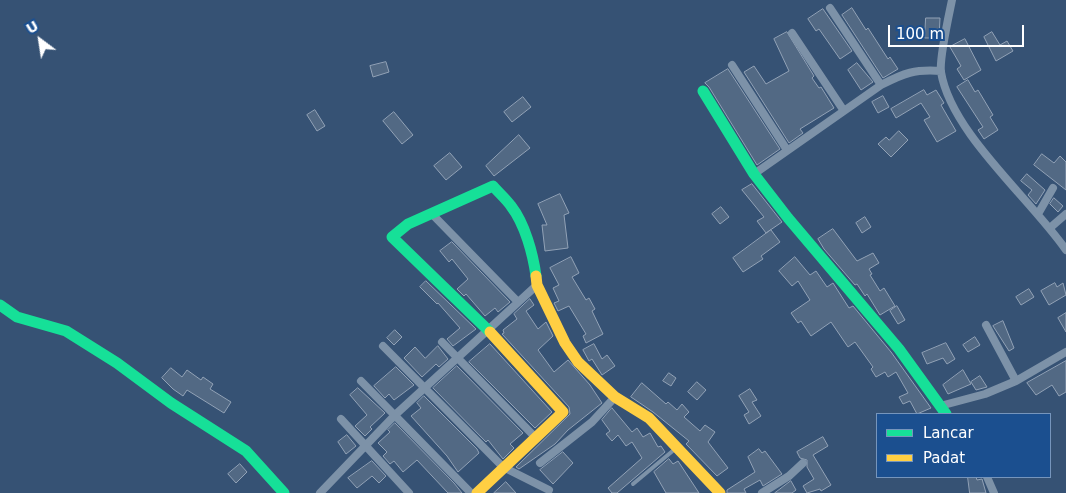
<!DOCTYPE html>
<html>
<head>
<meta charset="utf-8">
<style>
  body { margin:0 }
  #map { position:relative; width:1066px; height:493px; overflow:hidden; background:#365274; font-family:"DejaVu Sans",sans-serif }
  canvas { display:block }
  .legend { position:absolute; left:876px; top:413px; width:175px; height:65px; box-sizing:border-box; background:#1b4f8f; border:1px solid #7695bc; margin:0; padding:6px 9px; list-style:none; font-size:15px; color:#fff }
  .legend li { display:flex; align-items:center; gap:10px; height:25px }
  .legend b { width:25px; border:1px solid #7695bc }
  .north { position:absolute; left:15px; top:15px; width:50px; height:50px; -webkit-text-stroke:4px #1b4f8f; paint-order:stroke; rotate:329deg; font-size:14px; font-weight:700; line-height:20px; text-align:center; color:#fff }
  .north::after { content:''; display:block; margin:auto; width:18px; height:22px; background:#fff; clip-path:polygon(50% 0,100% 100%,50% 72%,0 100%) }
  .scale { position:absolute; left:888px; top:25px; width:136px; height:22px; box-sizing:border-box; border:2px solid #fff; border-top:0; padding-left:6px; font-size:15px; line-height:18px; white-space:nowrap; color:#fff; -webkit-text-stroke:4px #1b4f8f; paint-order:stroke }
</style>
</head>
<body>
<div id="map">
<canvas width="1066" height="493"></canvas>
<ul class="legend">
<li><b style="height:6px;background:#16e098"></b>Lancar</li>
<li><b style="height:6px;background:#ffcf43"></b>Padat</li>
</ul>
<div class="north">U</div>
<div class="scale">100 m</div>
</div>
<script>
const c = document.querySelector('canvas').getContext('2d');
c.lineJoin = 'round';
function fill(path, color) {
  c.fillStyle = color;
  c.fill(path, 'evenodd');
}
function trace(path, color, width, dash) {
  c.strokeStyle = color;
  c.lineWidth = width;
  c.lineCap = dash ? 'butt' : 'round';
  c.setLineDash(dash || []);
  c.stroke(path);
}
const building = new Path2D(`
  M 852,8 L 866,30 L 868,28 L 888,59 L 890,57 L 898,69 L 883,78 L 842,15 Z
  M 823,9 L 852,51 L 840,59 L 819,29 L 816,31 L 808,19 Z
  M 926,18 L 940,18 L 939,38 L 925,38 Z
  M 787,32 L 814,76 L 812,78 L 819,88 L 821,87 L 834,108 L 800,129 L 803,133 L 789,143 L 744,72 L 754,66 L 766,84 L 789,71 L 774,39 Z
  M 992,32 L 1000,45 L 1007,41 L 1013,51 L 996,61 L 984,37 Z
  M 965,39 L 981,70 L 964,80 L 957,69 L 961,66 L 950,47 Z
  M 386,62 L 389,72 L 373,77 L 370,66 Z
  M 857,63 L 873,82 L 861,90 L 848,70 Z
  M 728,69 L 780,149 L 757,165 L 709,87 L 705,83 Z
  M 968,80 L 975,92 L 978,90 L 993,115 L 990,117 L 998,130 L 984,139 L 978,130 L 983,127 L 957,87 Z
  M 924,90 L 927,95 L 936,90 L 944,103 L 941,105 L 956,131 L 937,142 L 924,120 L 930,117 L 921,103 L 896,118 L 891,109 Z
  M 883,96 L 889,107 L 878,113 L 872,102 Z
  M 523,97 L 531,107 L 512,122 L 504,112 Z
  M 315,110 L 325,126 L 317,131 L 307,115 Z
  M 394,112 L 413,135 L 402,144 L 383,121 Z
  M 899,131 L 908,140 L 891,157 L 878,144 L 886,137 L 889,140 Z
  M 519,135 L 530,148 L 494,176 L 486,166 Z
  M 450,153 L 462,167 L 446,180 L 434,166 Z
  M 1042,154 L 1054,163 L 1060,156 L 1066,162 L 1066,190 L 1034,165 Z
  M 1027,174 L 1045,190 L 1036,204 L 1028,195 L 1032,190 L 1021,181 Z
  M 752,184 L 782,222 L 766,233 L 757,221 L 764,217 L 742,190 Z
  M 560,194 L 569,213 L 564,215 L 568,248 L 545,251 L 542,225 L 547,225 L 538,204 Z
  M 1054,198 L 1063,206 L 1058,212 L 1050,204 Z
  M 721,207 L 729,217 L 720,224 L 712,214 Z
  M 865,217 L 871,227 L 862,233 L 856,223 Z
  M 833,229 L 857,261 L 873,253 L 879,263 L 869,269 L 872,274 L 870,275 L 880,291 L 884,288 L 895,306 L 880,315 L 867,294 L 865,296 L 857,284 L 855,285 L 824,249 L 818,239 Z
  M 771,230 L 780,242 L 761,256 L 763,259 L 743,272 L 733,258 Z
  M 452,242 L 510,302 L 498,312 L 495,308 L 485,316 L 466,294 L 464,296 L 457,289 L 468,279 L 452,259 L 449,262 L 440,251 Z
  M 571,257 L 579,273 L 572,277 L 586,300 L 589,298 L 595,309 L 592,311 L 603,334 L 586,343 L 583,336 L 586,334 L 569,306 L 558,311 L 554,303 L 559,301 L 553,288 L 559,285 L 550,268 Z
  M 795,257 L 810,275 L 816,271 L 827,287 L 833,283 L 849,308 L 853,306 L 891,352 L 931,408 L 917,414 L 910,401 L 903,404 L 899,397 L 908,393 L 896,372 L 888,377 L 885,372 L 876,377 L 871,369 L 873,367 L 855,342 L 848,347 L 831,322 L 811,336 L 801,321 L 798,323 L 791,313 L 810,300 L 798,281 L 792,286 L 779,271 Z
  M 426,281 L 476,329 L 453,346 L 447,339 L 460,328 L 438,303 L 437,304 L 420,287 Z
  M 1055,283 L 1057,287 L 1063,283 L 1066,295 L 1049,305 L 1041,291 Z
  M 1029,289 L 1034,297 L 1021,305 L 1016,297 Z
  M 530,299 L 534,305 L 526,311 L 538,329 L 546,322 L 553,336 L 538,350 L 554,372 L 568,360 L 590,385 L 602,403 L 568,430 L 555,444 L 519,469 L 516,467 L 570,414 L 569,407 L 502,334 L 504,333 L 503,330 L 517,319 L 514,314 Z
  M 897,306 L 905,320 L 898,324 L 890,311 Z
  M 1066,313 L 1066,332 L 1058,318 Z
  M 1003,321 L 1014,348 L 1009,351 L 993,326 Z
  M 395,330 L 402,337 L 394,345 L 387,338 Z
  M 975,337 L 980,345 L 968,352 L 963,345 Z
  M 946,343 L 955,359 L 947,364 L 943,358 L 927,364 L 922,353 Z
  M 490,344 L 552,412 L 535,428 L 469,362 Z
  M 594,344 L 602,359 L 607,355 L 615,366 L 602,375 L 592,359 L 589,361 L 583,350 Z
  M 438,346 L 448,359 L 439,367 L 436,364 L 422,377 L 404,358 L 415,347 L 425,358 Z
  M 1066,361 L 1066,392 L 1059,396 L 1052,385 L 1036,395 L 1027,383 Z
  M 457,366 L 523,433 L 510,444 L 514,448 L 503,459 L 488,440 L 486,442 L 433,388 Z
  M 396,367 L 414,385 L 394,400 L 389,394 L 385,398 L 374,386 Z
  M 171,368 L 182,377 L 187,370 L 201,380 L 203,377 L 213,384 L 210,389 L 231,402 L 224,413 L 187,390 L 183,396 L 173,389 L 162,378 Z
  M 963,370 L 971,384 L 948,394 L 943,385 Z
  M 669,373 L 676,378 L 671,386 L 663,381 Z
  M 980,376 L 987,387 L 976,390 L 971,382 Z
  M 697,382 L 706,390 L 697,400 L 688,392 Z
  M 642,383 L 666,404 L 668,402 L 677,410 L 682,404 L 689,412 L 684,417 L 700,431 L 705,425 L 715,432 L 708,442 L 728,468 L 717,476 L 686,444 L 689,441 L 653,412 L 631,397 Z
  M 358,388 L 385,413 L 370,427 L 372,429 L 365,436 L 355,426 L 367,415 L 350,395 Z
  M 750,389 L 757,400 L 752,402 L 761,416 L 749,424 L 744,415 L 749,412 L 739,396 Z
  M 424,396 L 477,449 L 479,453 L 458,472 L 447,456 L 411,416 L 421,408 L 417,403 Z
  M 612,408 L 632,432 L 637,428 L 643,437 L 650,433 L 658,447 L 661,446 L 665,452 L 617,493 L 612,493 L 608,488 L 642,458 L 632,442 L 626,446 L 618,435 L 612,441 L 606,434 L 610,431 L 602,420 Z
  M 395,423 L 454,483 L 462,493 L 448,493 L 417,460 L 403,472 L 394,461 L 390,464 L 383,456 L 387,452 L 378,443 L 390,432 L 388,430 Z
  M 347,435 L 356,446 L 346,454 L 338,442 Z
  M 823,437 L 828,446 L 813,455 L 831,485 L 821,491 L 820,489 L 807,493 L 803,486 L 814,479 L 807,467 L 807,460 L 800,458 L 797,452 Z
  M 759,449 L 762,453 L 765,451 L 782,474 L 763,486 L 760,480 L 744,489 L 746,493 L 727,493 L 727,490 L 755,472 L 748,457 Z
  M 563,452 L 573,463 L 553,484 L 540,470 Z
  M 669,459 L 673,464 L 678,461 L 699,493 L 666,493 L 654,472 Z
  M 372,461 L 386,476 L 379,483 L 372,476 L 357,488 L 348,478 Z
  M 240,464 L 247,472 L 236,483 L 228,474 Z
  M 968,477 L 976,477 L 977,480 L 982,479 L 986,493 L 970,493 Z
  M 791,481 L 796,490 L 792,493 L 775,493 Z
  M 506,482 L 516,493 L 494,493 Z`);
const lane = new Path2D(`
  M 633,484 L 675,449`);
const street = new Path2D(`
  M 952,0 C 949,15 939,59 941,72 C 951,133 1031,199 1066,250
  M 830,8 L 881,85
  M 792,33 L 844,111
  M 732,65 L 787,150
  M 754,174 L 881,85 C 904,73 915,69 941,71
  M 431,213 L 517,301
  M 1038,214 L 1053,188
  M 1051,227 L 1066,214
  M 986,325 L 1016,381
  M 442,342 L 535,437
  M 383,346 L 503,467 L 549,490
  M 361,381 L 471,493
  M 940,406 L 985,394 L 1016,381 L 1066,352
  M 341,419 L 409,493
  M 540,463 L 592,422 L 615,397
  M 987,477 L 994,493
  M 320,493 L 395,415 L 537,285
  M 762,493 L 789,476 L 803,463`);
const fast = new Path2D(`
  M 703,91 L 754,174 L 788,218 L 899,349 L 946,414
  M 0,305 L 17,317 L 66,331 L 117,363 L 171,403 L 246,451 L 284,493
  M 490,332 L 392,237 L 408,224 L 493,186 C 499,193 506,199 511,206 C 525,224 533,254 536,276`);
const slow = new Path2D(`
  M 536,276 L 537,285 L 565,343 L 578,362 L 615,397 L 649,418 L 720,493
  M 477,493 L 563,412 L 490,332`);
fill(building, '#526984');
trace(building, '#92a2b6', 1);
trace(lane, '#7d92a8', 4);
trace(street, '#7d92a8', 8);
trace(fast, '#16e098', 11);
trace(slow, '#ffcf43', 11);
</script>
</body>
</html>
